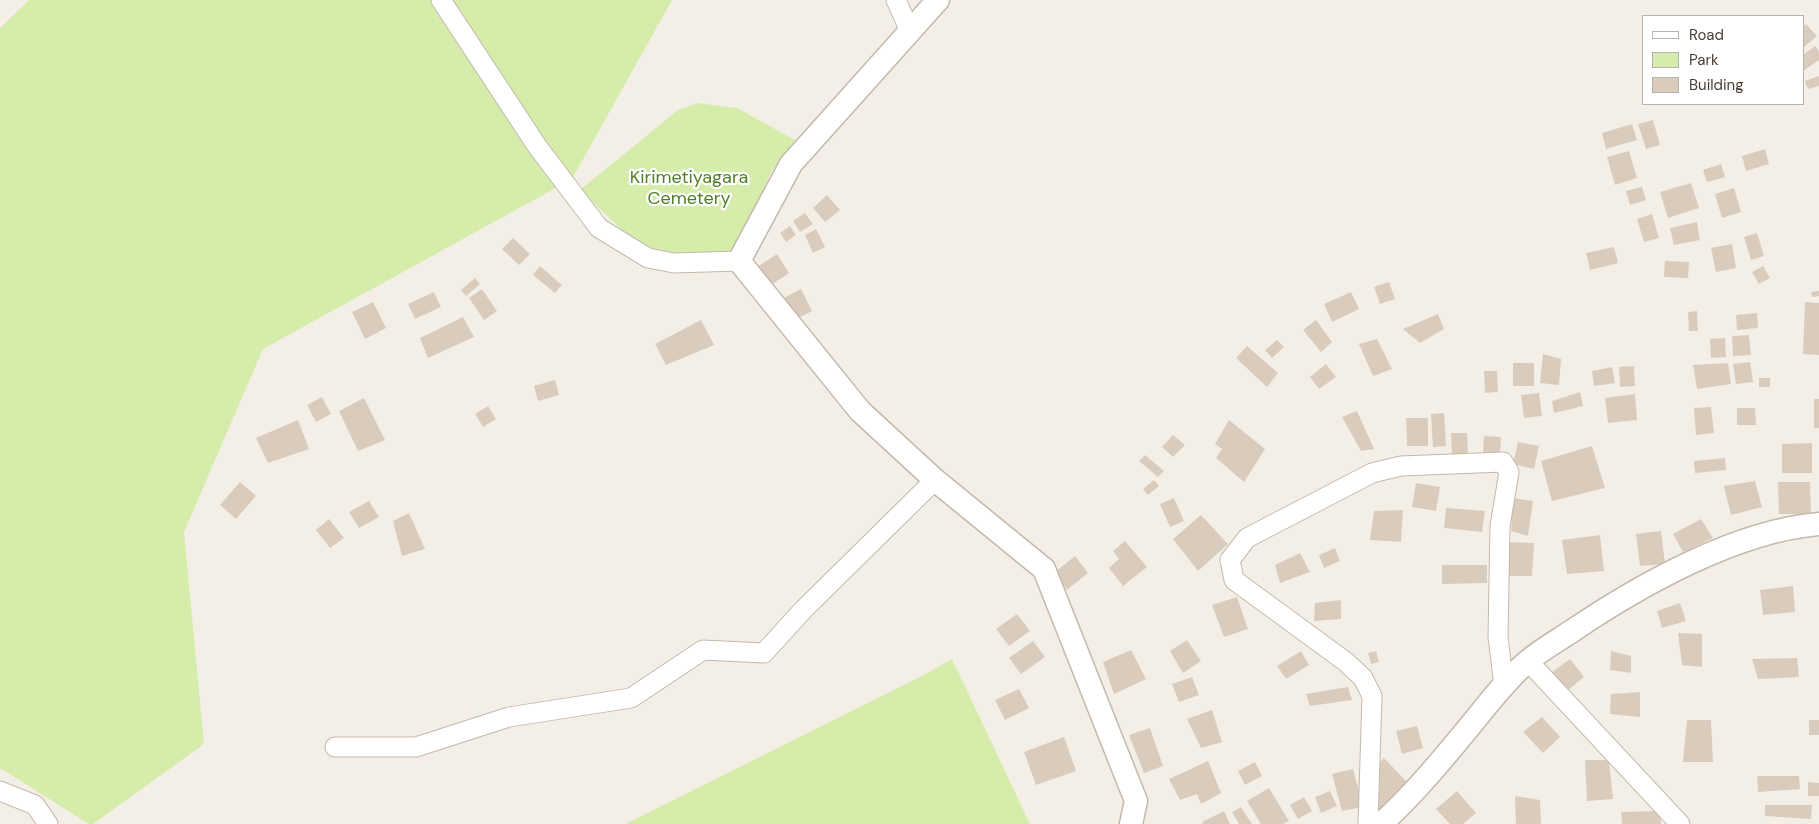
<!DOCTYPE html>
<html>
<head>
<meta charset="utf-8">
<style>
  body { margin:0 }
  #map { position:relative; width:1819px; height:824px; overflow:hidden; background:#f4efe6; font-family:"DM Sans",sans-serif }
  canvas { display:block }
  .legend { position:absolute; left:1642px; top:15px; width:162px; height:90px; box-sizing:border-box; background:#fff; border:1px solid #b6b2ae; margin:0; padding:6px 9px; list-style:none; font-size:15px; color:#483e35 }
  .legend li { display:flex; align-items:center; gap:10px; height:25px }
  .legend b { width:25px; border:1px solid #b6b2ae }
</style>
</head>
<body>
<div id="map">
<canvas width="1819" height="824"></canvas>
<ul class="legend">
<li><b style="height:6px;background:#fff"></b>Road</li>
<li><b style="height:14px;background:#d5ecab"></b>Park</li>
<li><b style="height:14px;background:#daccbd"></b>Building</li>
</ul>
</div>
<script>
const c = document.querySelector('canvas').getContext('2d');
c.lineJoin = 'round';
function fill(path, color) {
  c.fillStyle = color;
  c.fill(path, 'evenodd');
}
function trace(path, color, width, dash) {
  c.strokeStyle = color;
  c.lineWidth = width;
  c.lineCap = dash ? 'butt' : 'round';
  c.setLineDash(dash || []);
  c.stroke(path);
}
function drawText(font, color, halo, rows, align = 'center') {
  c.font = font + ' "DM Sans",sans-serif';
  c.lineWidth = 4.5;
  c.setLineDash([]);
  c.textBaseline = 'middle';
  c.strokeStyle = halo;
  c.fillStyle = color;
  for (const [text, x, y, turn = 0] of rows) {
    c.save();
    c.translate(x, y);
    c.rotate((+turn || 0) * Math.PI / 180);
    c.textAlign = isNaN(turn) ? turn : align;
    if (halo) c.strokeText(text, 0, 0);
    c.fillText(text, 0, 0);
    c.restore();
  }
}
const green = new Path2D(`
  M 29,0 L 672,0 L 572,179 L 263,349 L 184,532 L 204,744 L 93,824 L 89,824 L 0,768 L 0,28 Z
  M 697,103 L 737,108 L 795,140 L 771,172 L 736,249 L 724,258 L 674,255 L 638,245 L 580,190 L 678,110 Z
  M 952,659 L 1030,824 L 625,824 L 922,676 Z`);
const building = new Path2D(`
  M 1806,24 L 1817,36 L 1803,48 L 1803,27 Z
  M 1815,46 L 1819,51 L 1819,60 L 1803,71 L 1803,55 Z
  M 1819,76 L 1819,86 L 1808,89 L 1805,81 Z
  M 1653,120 L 1660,145 L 1646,149 L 1638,124 Z
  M 1632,124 L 1637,140 L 1606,149 L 1602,133 Z
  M 1765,149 L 1769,164 L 1746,171 L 1742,156 Z
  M 1629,151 L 1637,178 L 1615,185 L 1607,157 Z
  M 1721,164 L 1725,177 L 1707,182 L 1703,170 Z
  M 1691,183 L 1699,208 L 1668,218 L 1660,192 Z
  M 1642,187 L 1646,200 L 1630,205 L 1626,191 Z
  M 1734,188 L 1741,212 L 1722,218 L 1715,194 Z
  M 827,195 L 840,210 L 825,222 L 813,208 Z
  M 805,213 L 813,224 L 800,232 L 793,221 Z
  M 1652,214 L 1659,238 L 1644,242 L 1637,219 Z
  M 1697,222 L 1700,240 L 1674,245 L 1670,228 Z
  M 790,226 L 796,235 L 786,242 L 780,233 Z
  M 816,229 L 825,247 L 813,253 L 805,235 Z
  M 1757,233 L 1764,256 L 1751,260 L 1744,237 Z
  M 513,238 L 530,254 L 519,265 L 502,249 Z
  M 1732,244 L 1736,268 L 1716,272 L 1711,248 Z
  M 1614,247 L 1618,263 L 1590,270 L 1586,253 Z
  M 777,254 L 789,273 L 767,288 L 754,269 Z
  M 1665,261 L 1689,262 L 1688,278 L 1664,277 Z
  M 540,266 L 562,285 L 555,293 L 533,275 Z
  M 1763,266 L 1770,278 L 1759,284 L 1752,272 Z
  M 475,278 L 480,284 L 466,296 L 461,290 Z
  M 1389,282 L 1395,299 L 1380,304 L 1374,287 Z
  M 482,289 L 497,311 L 484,320 L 469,298 Z
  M 801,289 L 812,311 L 785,325 L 774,303 Z
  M 1819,291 L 1819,296 L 1812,297 L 1811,292 Z
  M 434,292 L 441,307 L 415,319 L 408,304 Z
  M 1351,292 L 1359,309 L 1332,322 L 1324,304 Z
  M 373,302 L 386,328 L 365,339 L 352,312 Z
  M 1805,302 L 1819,303 L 1819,355 L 1803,354 Z
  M 1697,311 L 1698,331 L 1689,331 L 1688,312 Z
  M 1757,313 L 1758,328 L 1737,330 L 1736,315 Z
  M 1438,314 L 1444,329 L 1420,343 L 1403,329 Z
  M 463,317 L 474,337 L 428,358 L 420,338 Z
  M 701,320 L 714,345 L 666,365 L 655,344 Z
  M 1316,320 L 1332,342 L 1321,352 L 1303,330 Z
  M 1749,335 L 1751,355 L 1733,356 L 1732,336 Z
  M 1725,338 L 1726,357 L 1711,358 L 1710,339 Z
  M 1377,339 L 1392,369 L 1373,376 L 1359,344 Z
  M 1277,340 L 1284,347 L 1272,358 L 1265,350 Z
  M 1247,346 L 1278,373 L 1267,387 L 1236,358 Z
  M 1543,354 L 1561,359 L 1559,385 L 1540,383 Z
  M 1750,362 L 1753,382 L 1736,384 L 1733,364 Z
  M 1513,363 L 1534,363 L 1534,386 L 1513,386 Z
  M 1728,363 L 1731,384 L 1697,389 L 1693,365 Z
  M 1326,364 L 1336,377 L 1319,389 L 1310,377 Z
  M 1634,366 L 1635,386 L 1620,387 L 1619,367 Z
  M 1612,367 L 1615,383 L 1594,386 L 1592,371 Z
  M 1484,371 L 1497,371 L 1498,392 L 1485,393 Z
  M 1759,378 L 1770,378 L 1770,387 L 1759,387 Z
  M 555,380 L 559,395 L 538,401 L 534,386 Z
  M 1580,392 L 1583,406 L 1554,413 L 1552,401 Z
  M 1539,393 L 1542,416 L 1524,418 L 1521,395 Z
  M 1635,394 L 1637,420 L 1608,423 L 1605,398 Z
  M 322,397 L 331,414 L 316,422 L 307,405 Z
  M 364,398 L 385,440 L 358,451 L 339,411 Z
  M 1814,399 L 1819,399 L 1819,428 L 1814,428 Z
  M 488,406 L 496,419 L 483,427 L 475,414 Z
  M 1711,407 L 1714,433 L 1696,435 L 1694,408 Z
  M 1737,408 L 1755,408 L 1756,425 L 1737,425 Z
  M 1357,411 L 1374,449 L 1361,451 L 1342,417 Z
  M 1444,413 L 1446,446 L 1433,447 L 1431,414 Z
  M 1406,418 L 1428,418 L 1428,446 L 1407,446 Z
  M 298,420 L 309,449 L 268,463 L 256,438 Z
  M 1229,420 L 1265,449 L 1244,482 L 1216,458 L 1222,449 L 1215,444 Z
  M 1451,433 L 1467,433 L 1468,456 L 1452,456 Z
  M 1173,435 L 1185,445 L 1173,457 L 1162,447 Z
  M 1484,436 L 1501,437 L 1500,455 L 1483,454 Z
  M 1518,442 L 1539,446 L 1534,469 L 1513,464 Z
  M 1812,443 L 1812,473 L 1782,473 L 1782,444 Z
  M 1592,446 L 1605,488 L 1552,501 L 1541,461 Z
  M 1145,455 L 1164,471 L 1158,477 L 1139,461 Z
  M 1725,458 L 1726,470 L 1695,473 L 1694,461 Z
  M 1154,480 L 1159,486 L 1148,495 L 1143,489 Z
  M 1755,481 L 1762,507 L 1731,515 L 1724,486 Z
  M 240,482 L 256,496 L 236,519 L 220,505 Z
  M 1778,482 L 1810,482 L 1811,514 L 1779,514 Z
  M 1416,483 L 1440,487 L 1436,511 L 1412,507 Z
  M 1174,498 L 1184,521 L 1170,527 L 1160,504 Z
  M 1513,498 L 1533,501 L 1528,536 L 1511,531 Z
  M 369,501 L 379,517 L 359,528 L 349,512 Z
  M 1446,508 L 1485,511 L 1482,532 L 1444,528 Z
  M 1403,510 L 1401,542 L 1370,540 L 1374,511 Z
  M 409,513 L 425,549 L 402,556 L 393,521 Z
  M 1201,515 L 1228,544 L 1198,571 L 1173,539 Z
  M 329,519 L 344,538 L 330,548 L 316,530 Z
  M 1701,519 L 1713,538 L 1683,552 L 1673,534 Z
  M 1661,531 L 1665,564 L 1640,566 L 1636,534 Z
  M 1600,535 L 1604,571 L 1567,574 L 1562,540 Z
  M 1125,541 L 1147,567 L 1123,586 L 1109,568 L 1119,559 L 1113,551 Z
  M 1506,542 L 1534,543 L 1532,576 L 1507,576 Z
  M 1335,548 L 1340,561 L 1324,568 L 1319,555 Z
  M 1300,553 L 1310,572 L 1280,583 L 1275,565 Z
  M 1075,556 L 1088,573 L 1067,590 L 1054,573 Z
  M 1442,565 L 1487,565 L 1487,583 L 1442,584 Z
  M 1793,586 L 1795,612 L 1763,615 L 1760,590 Z
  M 1237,597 L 1248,629 L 1224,637 L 1212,605 Z
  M 1341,600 L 1341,619 L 1314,621 L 1315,603 Z
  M 1680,603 L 1686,621 L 1662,628 L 1657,611 Z
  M 1017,614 L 1030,631 L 1009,646 L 996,629 Z
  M 1678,633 L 1702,634 L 1702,667 L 1682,665 Z
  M 1187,640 L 1201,661 L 1183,673 L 1170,651 Z
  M 1033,641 L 1045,657 L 1021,674 L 1009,658 Z
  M 1131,650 L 1146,679 L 1114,694 L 1103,662 Z
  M 1301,651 L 1309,665 L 1286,679 L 1277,666 Z
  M 1376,651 L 1379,662 L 1371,664 L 1368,653 Z
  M 1611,651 L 1631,656 L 1631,673 L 1610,670 Z
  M 1797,658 L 1799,677 L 1758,679 L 1752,659 Z
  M 1570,659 L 1584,677 L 1567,691 L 1552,672 Z
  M 1192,677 L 1199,695 L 1179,702 L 1172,684 Z
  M 1348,687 L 1352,700 L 1310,706 L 1306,694 Z
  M 1019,689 L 1029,708 L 1005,720 L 995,700 Z
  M 1640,692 L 1640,717 L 1610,714 L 1611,694 Z
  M 1212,710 L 1222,742 L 1201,748 L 1187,719 Z
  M 1542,717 L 1560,737 L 1543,753 L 1523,732 Z
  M 1687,720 L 1711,720 L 1713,762 L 1683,762 Z
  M 1809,720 L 1819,720 L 1819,735 L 1809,735 Z
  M 1417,726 L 1423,748 L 1402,754 L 1396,731 Z
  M 1150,728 L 1163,766 L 1144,773 L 1129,735 Z
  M 1064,737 L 1076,771 L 1036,785 L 1024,752 Z
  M 1384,758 L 1407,782 L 1375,821 L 1376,767 Z
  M 1585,760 L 1609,760 L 1613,799 L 1587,801 Z
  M 1208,761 L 1221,793 L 1201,804 L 1197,794 L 1180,800 L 1169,779 Z
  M 1255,762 L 1262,776 L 1245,785 L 1238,771 Z
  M 1353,769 L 1363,807 L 1342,811 L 1332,774 Z
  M 1757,776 L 1799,776 L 1800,789 L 1758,792 Z
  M 1808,782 L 1819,783 L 1819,796 L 1808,796 Z
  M 1269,788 L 1289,821 L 1283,824 L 1261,824 L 1247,801 Z
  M 1330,791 L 1337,806 L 1321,813 L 1315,797 Z
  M 1457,791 L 1476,813 L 1463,824 L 1450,824 L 1436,809 Z
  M 1515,796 L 1540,800 L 1541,824 L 1516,824 Z
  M 1304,797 L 1312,811 L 1298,819 L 1290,805 Z
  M 1765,805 L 1812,805 L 1811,819 L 1765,816 Z
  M 1241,807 L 1252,824 L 1239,824 L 1232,812 Z
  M 1224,811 L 1230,824 L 1203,824 L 1202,822 Z
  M 1660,811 L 1661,824 L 1622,824 L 1621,812 Z`);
const minor = new Path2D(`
  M 441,0 L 537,146 L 599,228 L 648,258 L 674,263 L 739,261
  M 896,0 L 910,31
  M 1528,661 L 1680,824
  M 335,747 L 416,747 L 509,717 L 631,698 L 703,650 L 764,653 L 803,610 L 935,480
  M 0,791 L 35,805 L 48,824
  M 1368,824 L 1372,696 L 1363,678 L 1346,662 L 1234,580 L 1230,560 L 1247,538 L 1372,473 L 1401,466 L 1503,462 L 1509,472 L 1500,526 L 1498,637 L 1504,686`);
const tertiary = new Path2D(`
  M 938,0 L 791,164 L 739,261 L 860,411 L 935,480 L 1044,569 L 1136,801 L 1131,824
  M 1381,824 C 1414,794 1442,760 1470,726 C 1488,704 1506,680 1528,661 C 1541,650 1557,641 1572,631 C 1640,585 1736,531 1819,524`);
const parkNames = [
  ["Kirimetiyagara",689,178],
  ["Cemetery",689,199]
];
fill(green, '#d5ecab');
fill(building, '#daccbd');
trace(minor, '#c4b8ab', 21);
trace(tertiary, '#c4b8ab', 25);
trace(minor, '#fff', 19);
trace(tertiary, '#fff', 22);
drawText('18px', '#4f7e23', '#fff', parkNames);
</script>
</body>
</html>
